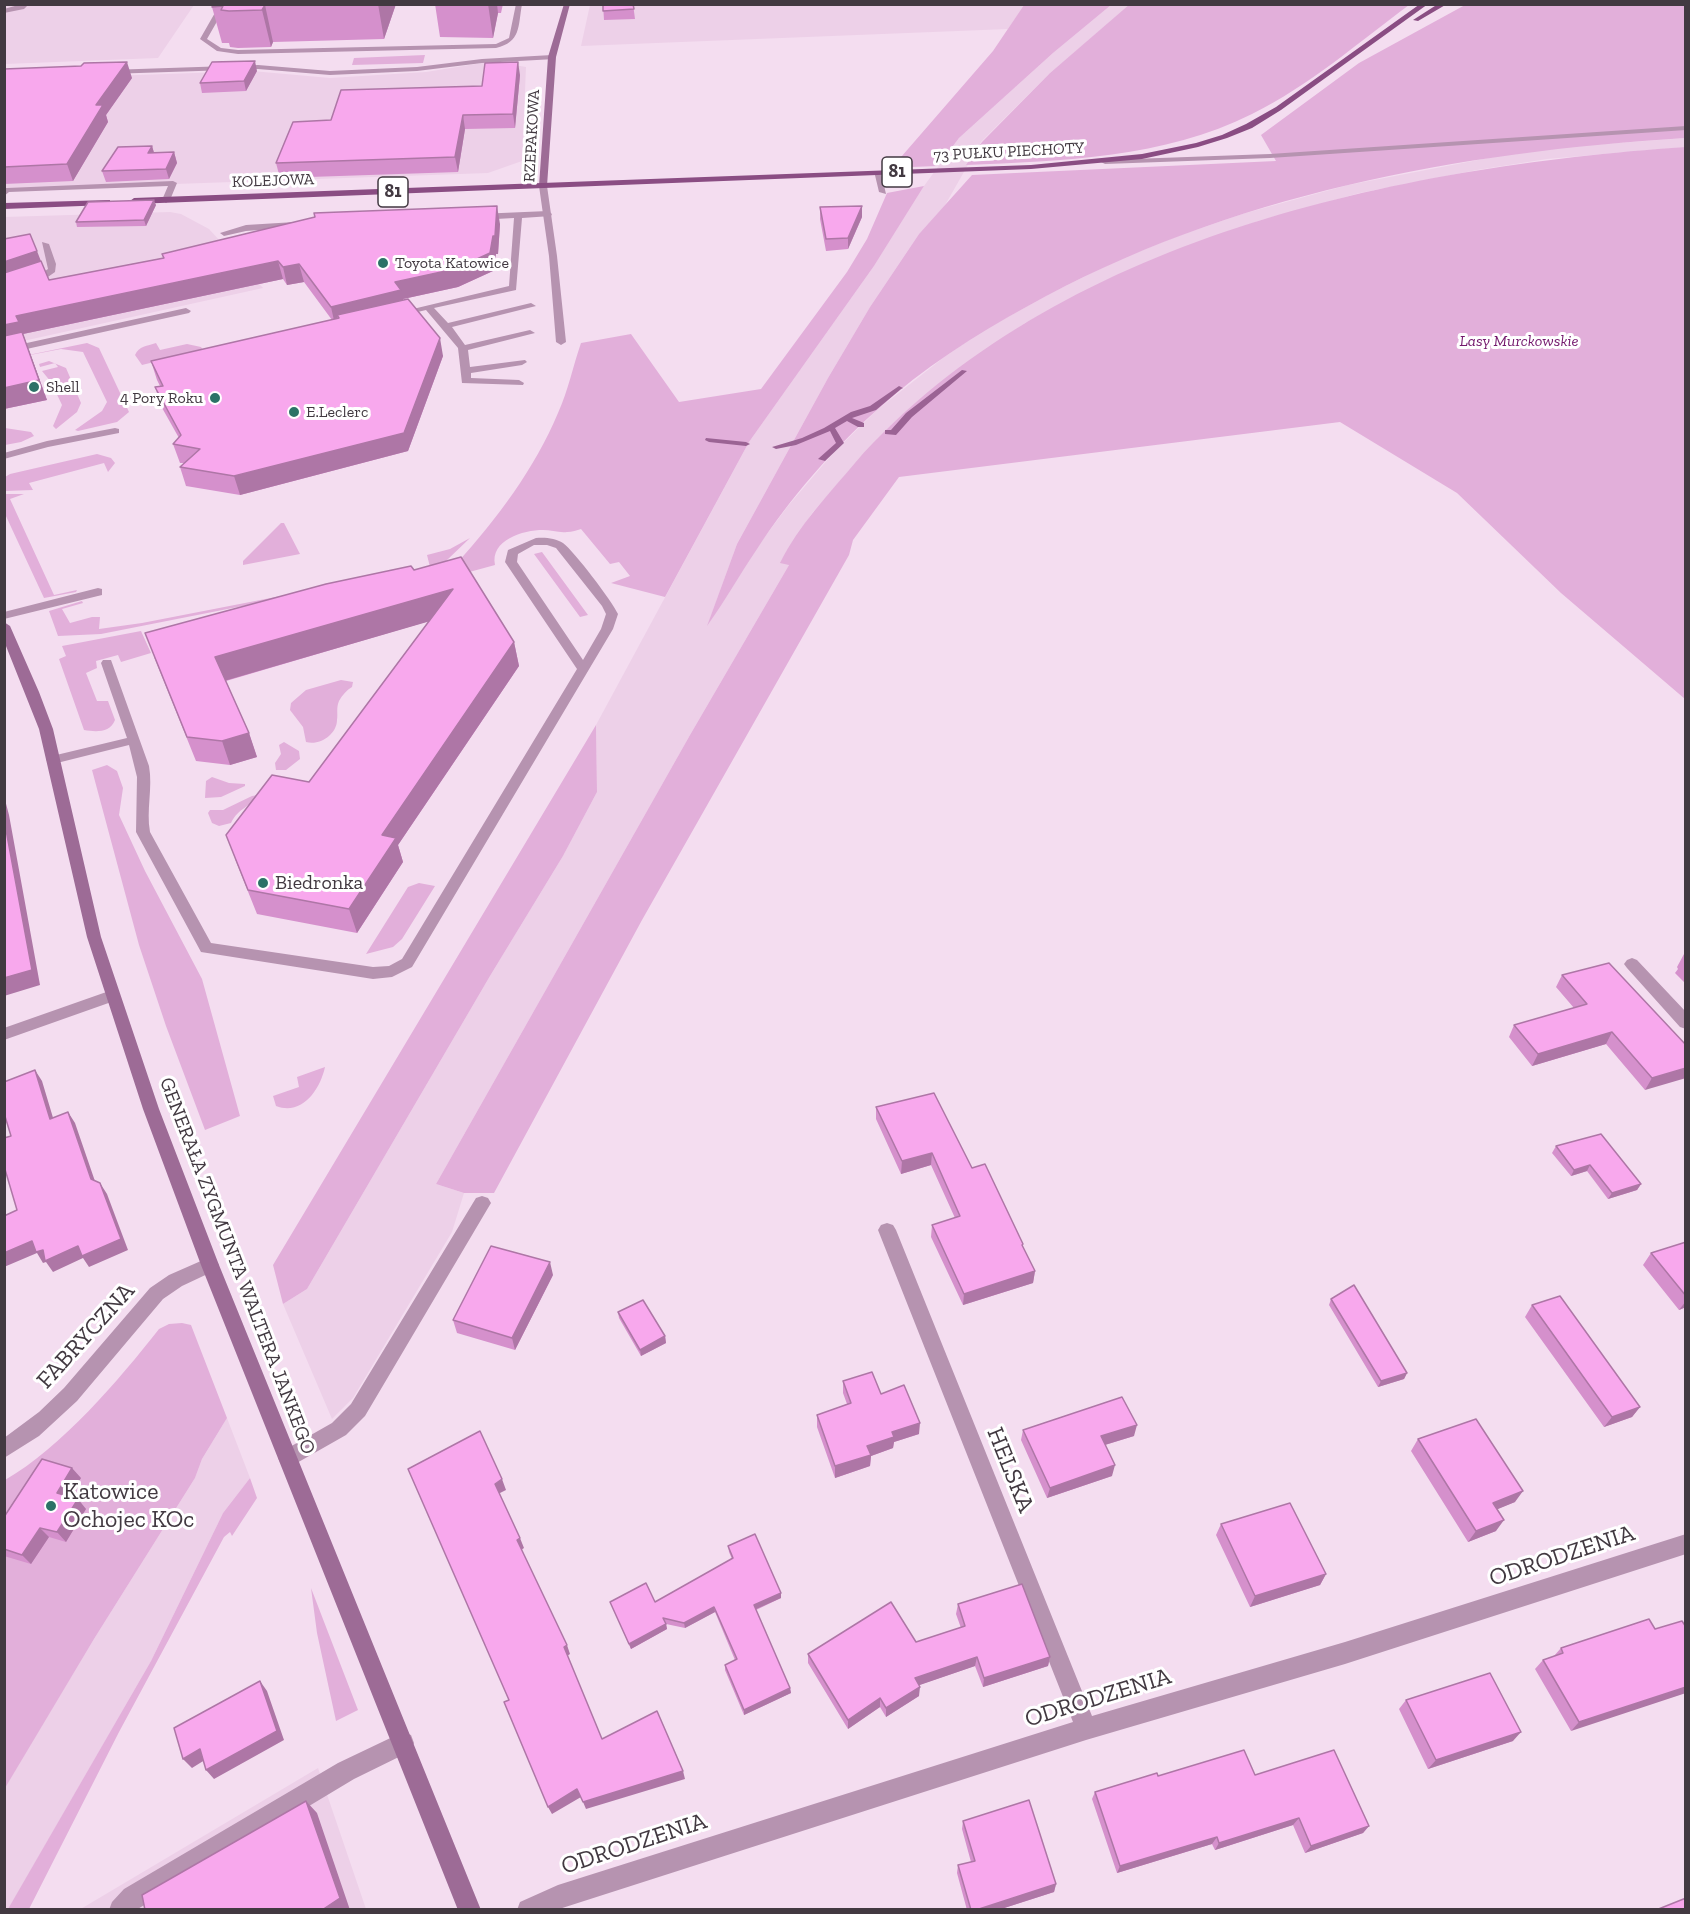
<!DOCTYPE html>
<html>
<head>
<meta charset="utf-8">
<style>
  body { margin:0 }
  #map { position:relative; width:1690px; height:1914px; overflow:hidden; background:#f4ddf0; font-family:"Zilla Slab",serif }
  canvas { display:block }
  .frame { position:absolute; inset:0; border:6px solid #423941; pointer-events:none }
</style>
</head>
<body>
<div id="map">
<canvas width="1690" height="1914"></canvas>
<div class="frame"></div>
</div>
<script>
const c = document.querySelector('canvas').getContext('2d');
c.lineJoin = 'round';
function fill(path, color) {
  c.fillStyle = color;
  c.fill(path, 'evenodd');
}
function trace(path, color, width, dash) {
  c.strokeStyle = color;
  c.lineWidth = width;
  c.lineCap = dash ? 'butt' : 'round';
  c.setLineDash(dash || []);
  c.stroke(path);
}
function drawText(font, color, halo, rows, align = 'center') {
  c.font = font + ' "Zilla Slab",serif';
  c.lineWidth = 6;
  c.setLineDash([]);
  c.textBaseline = 'middle';
  c.strokeStyle = halo;
  c.fillStyle = color;
  for (const [text, x, y, turn = 0] of rows) {
    c.save();
    c.translate(x, y);
    c.rotate((+turn || 0) * Math.PI / 180);
    c.textAlign = isNaN(turn) ? turn : align;
    if (halo) c.strokeText(text, 0, 0);
    c.fillText(text, 0, 0);
    c.restore();
  }
}
const built = new Path2D(`
  M 4,5 L 194,5 L 158,58 L 5,64 Z
  M 590,5 L 1024,5 L 1008,29 L 581,46 Z
  M 1111,5 L 1130,5 L 1050,73 L 981,142 L 944,207 L 919,234 L 870,307 L 828,378 L 737,544 L 708,624 L 757,547 L 788,506 L 834,452 L 877,410 L 943,358 L 980,332 L 1057,290 L 1118,260 L 1178,236 L 1242,214 L 1348,185 L 1509,154 L 1564,147 L 1685,138 L 1685,147 L 1547,159 L 1477,170 L 1360,193 L 1258,221 L 1134,268 L 1025,323 L 963,366 L 910,408 L 879,437 L 813,512 L 786,552 L 789,565 L 690,735 L 436,1184 L 464,1193 L 452,1232 L 353,1398 L 332,1419 L 283,1304 L 307,1289 L 490,976 L 563,856 L 597,792 L 596,725 L 749,442 L 874,266 L 924,186 L 959,138 L 1053,53 Z
  M 513,61 L 514,65 L 526,67 L 522,161 L 488,173 L 5,190 L 5,142 L 52,78 L 252,71 L 330,78 L 426,72 L 488,62 Z
  M 170,212 L 181,214 L 209,229 L 263,288 L 5,345 L 4,217 Z
  M 227,1418 L 250,1478 L 223,1513 L 151,1661 L 8,1910 L 4,1909 L 4,1788 L 94,1639 L 195,1478 L 202,1459 Z
  M 318,1768 L 366,1909 L 79,1910 Z`);
const green = new Path2D(`
  M 1130,4 L 1409,4 L 1409,5 C 1359,42 1309,86 1252,114 C 1164,158 1062,161 966,165 L 982,142 L 1050,73 Z
  M 1680,4 L 1685,6 L 1685,138 C 1459,152 1229,194 1028,306 C 975,335 923,368 877,410 C 832,450 790,498 757,549 C 740,574 725,601 707,626 L 737,544 L 828,378 L 870,307 L 919,234 L 972,175 L 1276,161 L 1261,135 L 1359,63 L 1465,5 Z
  M 1024,5 L 1111,5 L 1053,53 L 959,138 L 938,166 L 884,168 L 895,164 L 993,51 Z
  M 425,55 L 423,63 L 352,65 L 354,58 Z
  M 1685,147 L 1685,699 L 1561,593 L 1457,493 L 1340,422 L 899,477 L 853,540 L 849,555 L 642,920 L 494,1193 L 464,1193 L 436,1184 L 690,735 L 789,565 L 780,563 C 799,525 828,495 855,463 C 1056,237 1397,167 1685,147 Z
  M 924,186 L 874,266 L 749,442 L 665,597 L 611,583 L 630,576 L 619,562 L 610,564 L 581,529 C 577,530 572,532 567,532 C 559,533 551,530 543,530 C 523,530 490,540 495,565 L 462,574 L 457,563 C 497,519 535,468 558,413 C 568,391 573,366 581,343 L 631,334 L 679,402 L 761,389 L 847,272 L 867,239 L 887,193 Z
  M 87,343 L 99,348 L 129,412 L 117,422 L 78,431 L 75,430 L 102,411 L 107,402 L 83,352 L 61,349 L 4,360 Z
  M 156,343 L 160,350 L 187,344 L 201,347 L 212,363 L 166,359 L 142,365 L 135,355 C 139,346 147,346 156,343 Z
  M 49,361 L 66,368 L 81,403 L 77,412 L 56,429 L 53,426 L 62,405 L 51,382 L 42,371 L 58,367 L 55,363 L 40,367 L 39,364 Z
  M 5,428 L 31,432 L 34,436 L 21,442 L 5,445 Z
  M 97,454 L 111,458 L 115,463 L 108,472 L 104,463 L 29,483 L 33,490 L 5,491 L 5,477 L 10,474 Z
  M 4,494 L 24,494 L 10,499 L 54,595 L 77,590 L 76,592 L 44,598 L 5,514 Z
  M 281,523 L 284,523 L 300,554 L 243,565 L 243,561 Z
  M 470,538 L 446,561 L 425,570 L 101,634 L 58,636 L 49,611 L 82,601 L 83,603 L 62,609 L 70,623 L 92,617 L 100,617 L 99,629 L 142,623 L 430,567 L 427,555 L 450,549 Z
  M 542,552 L 588,615 L 580,617 L 534,554 Z
  M 141,631 L 151,653 L 121,662 L 118,655 L 96,661 L 97,668 L 86,673 L 97,701 L 108,701 L 115,720 C 110,733 96,732 84,730 L 59,659 L 66,656 L 62,646 Z
  M 341,680 L 353,682 L 352,687 C 347,690 342,695 339,701 C 336,708 338,713 337,720 C 337,734 320,746 306,742 L 303,727 L 290,710 L 291,703 L 306,690 Z
  M 596,725 L 597,792 L 563,856 L 490,976 L 307,1289 L 283,1304 L 273,1265 Z
  M 284,742 L 299,751 L 300,759 L 286,770 L 276,770 L 275,763 L 281,754 L 279,745 Z
  M 107,765 L 117,771 L 123,788 L 119,815 L 145,871 L 202,979 L 240,1116 L 205,1130 L 166,1026 L 139,945 L 92,770 Z
  M 212,777 L 229,783 L 245,784 L 245,786 L 221,797 L 205,798 L 206,781 Z
  M 258,795 C 250,808 239,807 231,823 L 219,826 L 212,823 L 208,813 L 210,810 L 223,810 L 252,796 Z
  M 419,883 L 435,886 L 402,939 L 393,947 L 366,954 L 408,887 Z
  M 325,1067 C 320,1090 302,1116 276,1106 L 273,1096 L 299,1087 L 297,1077 Z
  M 182,1323 L 191,1325 L 227,1418 L 202,1459 L 195,1478 L 94,1639 L 5,1788 L 5,1480 C 61,1448 119,1380 159,1329 L 169,1324 Z
  M 250,1478 L 257,1498 L 232,1536 L 230,1532 L 224,1537 L 119,1732 L 29,1909 L 8,1909 L 151,1661 L 223,1513 Z
  M 311,1588 L 358,1710 L 336,1721 L 317,1633 Z`);
const stream = new Path2D(`
  M 962,370 L 967,371 L 912,417 L 896,435 L 885,434 L 885,430 L 891,430 L 906,413 Z
  M 899,386 L 903,388 L 901,389 L 876,410 L 852,418 L 864,423 L 864,427 L 858,427 L 847,421 L 835,428 L 844,443 L 825,461 L 818,459 L 836,443 L 830,431 L 796,445 L 776,449 L 772,447 L 802,438 L 824,428 L 851,412 L 870,406 Z
  M 706,438 L 746,442 L 750,444 L 746,446 L 709,442 L 705,440 Z`);
const lane = new Path2D(`
  M 22,4 L 29,4 L 24,9 L 4,13 L 4,9 Z
  M 220,4 L 227,4 L 207,39 L 221,48 L 238,50 L 496,44 L 509,38 L 516,4 L 522,4 C 518,27 521,42 496,48 L 238,54 L 217,51 L 200,39 Z
  M 552,55 L 555,59 L 482,63 L 417,71 L 330,75 L 258,69 L 109,74 L 105,72 L 109,70 L 258,65 L 330,71 L 417,67 L 482,59 Z
  M 1686,126 L 1686,130 L 1270,158 L 1105,164 L 1101,162 L 1105,160 L 1270,154 Z
  M 874,171 L 881,173 L 886,194 L 879,192 Z
  M 173,181 L 177,183 L 170,200 L 166,203 L 162,200 L 168,186 L 9,192 L 4,196 L 4,188 L 7,188 Z
  M 548,211 L 552,214 L 551,216 L 522,218 L 516,290 L 434,308 L 448,323 L 531,303 L 536,306 L 452,327 L 465,345 L 530,330 L 535,333 L 468,350 L 470,367 L 525,360 L 527,362 L 522,365 L 471,373 L 471,378 L 519,380 L 524,383 L 523,385 L 462,383 L 458,348 L 426,310 L 397,317 L 392,314 L 509,286 L 514,218 L 478,220 L 474,217 L 478,214 Z
  M 295,222 L 298,223 L 298,227 L 246,231 L 224,236 L 220,233 L 246,225 Z
  M 42,242 L 49,244 L 56,264 L 55,272 L 45,279 L 4,291 L 4,285 L 39,275 L 48,269 Z
  M 186,308 L 191,311 L 189,313 L 4,354 L 4,348 Z
  M 536,538 C 544,537 556,538 563,543 C 574,551 612,601 618,614 L 613,629 L 412,967 L 392,977 L 373,979 L 201,952 L 136,832 L 137,777 L 129,745 L 53,764 L 46,760 L 48,757 L 127,738 L 101,663 L 103,660 L 111,660 L 149,766 C 153,788 146,810 150,832 L 211,943 L 373,967 L 389,966 L 402,959 L 577,669 L 505,562 L 508,550 ZM 534,545 L 547,545 L 556,548 L 602,606 L 606,614 L 601,629 L 583,660 L 517,562 L 518,554 Z
  M 98,588 L 102,589 L 102,595 L 4,619 L 4,612 Z
  M 482,1196 L 488,1198 L 491,1203 L 488,1208 L 365,1416 L 346,1435 L 295,1464 L 288,1467 L 281,1464 L 278,1458 L 281,1452 L 332,1423 L 351,1404 L 476,1198 Z
  M 403,1732 L 411,1735 L 414,1743 L 411,1751 L 354,1779 L 136,1910 L 109,1910 L 112,1902 L 124,1889 L 338,1763 Z`);
const street = new Path2D(`
  M 543,184 L 547,186 L 557,256 L 566,342 L 561,345 L 556,342 L 549,256 L 539,186 Z
  M 115,428 L 119,429 L 119,433 L 48,447 L 4,459 L 4,453 L 47,441 Z
  M 1632,958 L 1637,960 L 1686,1012 L 1686,1029 L 1680,1027 L 1627,968 L 1624,964 L 1627,960 Z
  M 112,990 L 117,992 L 120,996 L 117,1000 L 4,1040 L 4,1028 Z
  M 887,1223 L 893,1225 L 896,1230 L 1092,1716 L 1345,1642 L 1686,1534 L 1686,1554 L 1345,1664 L 1086,1740 L 556,1910 L 517,1910 L 520,1902 L 558,1885 L 1073,1722 L 878,1230 L 881,1225 Z
  M 210,1257 L 216,1260 L 219,1265 L 216,1270 L 182,1286 L 163,1299 L 77,1401 L 39,1436 L 4,1458 L 4,1438 L 39,1412 L 64,1388 L 150,1288 L 169,1275 Z`);
const secondary = new Path2D(`
  M 564,4 L 570,4 L 556,57 L 547,186 L 543,188 L 539,186 L 548,57 Z
  M 4,622 L 10,626 L 39,692 L 53,729 L 101,937 L 159,1109 L 219,1265 L 481,1910 L 458,1910 L 201,1265 L 143,1109 L 87,937 L 39,729 L 4,641 Z`);
const primary = new Path2D(`
  M 1420,4 L 1428,4 L 1281,110 L 1252,128 L 1227,138 L 1198,147 L 1142,159 L 1031,169 L 134,204 L 130,201 L 134,198 L 1031,165 L 1142,154 L 1196,143 L 1222,135 L 1246,124 L 1276,107 Z
  M 1438,4 L 1447,4 L 1418,21 L 1413,20 Z
  M 110,200 L 110,204 L 107,205 L 4,209 L 4,203 Z`);
const wall = new Path2D(`
  M 214,4 L 396,4 L 384,39 L 273,42 L 271,47 L 238,48 L 230,47 L 229,43 L 222,43 L 212,7 Z
  M 435,4 L 503,4 L 501,13 L 498,13 L 493,38 L 440,37 Z
  M 603,4 L 633,4 L 635,19 L 604,20 Z
  M 4,69 L 132,78 L 106,115 L 108,122 L 73,181 L 4,184 Z
  M 257,71 L 246,91 L 202,93 L 200,83 Z
  M 520,75 L 515,128 L 465,129 L 458,172 L 280,178 L 276,163 L 331,120 L 482,86 Z
  M 152,146 L 154,153 L 174,152 L 177,163 L 169,179 L 106,182 L 102,171 Z
  M 156,205 L 146,226 L 77,227 L 76,222 Z
  M 862,206 L 862,217 L 848,249 L 826,251 L 820,219 L 820,207 Z
  M 500,224 L 498,254 L 496,254 L 493,271 L 458,287 L 403,299 L 443,356 L 408,451 L 240,495 L 186,486 L 180,467 L 184,463 L 180,463 L 173,444 L 179,438 L 161,406 L 155,387 L 160,386 L 157,380 L 151,361 L 332,320 L 304,282 L 287,285 L 283,279 L 23,334 L 47,400 L 4,409 L 41,262 L 49,280 L 163,258 L 162,254 Z
  M 414,570 L 514,642 L 519,666 L 398,845 L 403,862 L 357,933 L 257,914 L 235,859 L 309,782 L 429,621 L 226,681 L 249,733 L 257,757 L 230,765 L 196,761 L 154,657 Z
  M 1684,954 L 1686,954 L 1686,984 L 1675,973 L 1678,969 L 1677,967 Z
  M 1562,975 L 1686,1045 L 1645,1090 L 1606,1044 L 1532,1066 L 1509,1037 L 1514,1025 L 1574,1008 L 1556,987 Z
  M 876,1107 L 972,1168 L 1023,1248 L 1035,1271 L 1033,1283 L 963,1305 L 931,1237 L 932,1225 L 955,1218 L 931,1165 L 901,1174 L 876,1119 Z
  M 1556,1146 L 1641,1184 L 1637,1190 L 1608,1199 L 1587,1171 L 1571,1176 L 1552,1153 Z
  M 1686,1242 L 1686,1307 L 1679,1310 L 1643,1265 L 1651,1253 Z
  M 553,1275 L 515,1350 L 457,1333 L 453,1320 Z
  M 1331,1299 L 1407,1373 L 1404,1379 L 1378,1387 L 1329,1305 Z
  M 1532,1305 L 1640,1407 L 1632,1417 L 1604,1427 L 1525,1317 Z
  M 618,1312 L 665,1336 L 666,1343 L 641,1356 L 619,1318 Z
  M 843,1381 L 881,1394 L 919,1434 L 894,1442 L 893,1448 L 871,1456 L 870,1466 L 835,1478 L 817,1427 L 817,1415 L 847,1404 L 843,1393 Z
  M 1023,1430 L 1134,1436 L 1105,1445 L 1112,1476 L 1047,1498 L 1021,1440 Z
  M 1418,1439 L 1515,1502 L 1497,1509 L 1496,1531 L 1468,1542 L 1411,1451 Z
  M 81,1478 L 69,1497 L 86,1509 L 66,1542 L 49,1537 L 31,1564 L 4,1556 L 4,1517 Z
  M 1221,1524 L 1326,1574 L 1320,1585 L 1250,1607 L 1216,1535 Z
  M 728,1546 L 781,1593 L 781,1598 L 756,1610 L 790,1688 L 791,1693 L 744,1715 L 725,1670 L 725,1665 L 735,1660 L 715,1612 L 685,1628 L 666,1624 L 667,1629 L 631,1649 L 610,1602 L 655,1602 L 732,1559 L 729,1552 Z
  M 958,1604 L 1050,1657 L 1048,1666 L 983,1687 L 975,1666 L 919,1685 L 919,1696 L 886,1717 L 880,1707 L 848,1729 L 808,1663 L 808,1654 L 916,1642 L 961,1628 L 956,1614 Z
  M 1686,1627 L 1571,1731 L 1535,1669 L 1543,1660 L 1554,1656 L 1561,1648 L 1655,1629 Z
  M 1406,1700 L 1513,1741 L 1428,1769 L 1399,1709 Z
  M 1255,1775 L 1369,1826 L 1363,1833 L 1305,1853 L 1293,1825 L 1215,1850 L 1212,1844 L 1117,1873 L 1092,1799 L 1095,1792 L 1158,1776 Z
  M 963,1821 L 1056,1884 L 1054,1892 L 998,1910 L 967,1910 L 957,1873 L 958,1865 L 971,1862 L 962,1829 Z`);
const shadedWall = new Path2D(`
  M 378,4 L 396,4 L 384,39 Z
  M 488,4 L 497,4 L 498,13 L 493,38 Z
  M 265,5 L 273,42 L 271,47 L 262,10 Z
  M 255,61 L 257,71 L 246,91 L 244,81 Z
  M 127,62 L 132,78 L 106,115 L 108,122 L 73,181 L 67,164 L 96,105 Z
  M 518,62 L 520,75 L 515,128 L 513,114 Z
  M 463,115 L 465,129 L 458,172 L 455,157 Z
  M 152,146 L 155,156 L 148,153 Z
  M 174,152 L 177,163 L 169,179 L 166,169 Z
  M 154,200 L 156,205 L 146,226 L 144,220 Z
  M 497,206 L 500,224 L 498,254 L 496,254 L 493,271 L 458,287 L 403,299 L 405,308 L 339,318 L 337,315 L 339,324 L 335,325 L 331,307 L 395,282 Z
  M 862,206 L 862,217 L 848,249 L 848,238 Z
  M 37,251 L 44,269 L 4,282 L 4,262 Z
  M 278,261 L 283,279 L 23,334 L 47,400 L 4,409 L 4,325 L 16,316 Z
  M 299,264 L 304,282 L 287,285 L 283,267 Z
  M 440,338 L 443,356 L 408,451 L 240,495 L 234,476 Z
  M 453,589 L 458,613 L 224,681 L 215,657 Z
  M 514,642 L 519,666 L 398,845 L 403,862 L 357,933 L 349,909 L 382,835 Z
  M 249,733 L 257,757 L 230,765 L 222,741 Z
  M 4,796 L 9,815 L 40,985 L 4,996 Z
  M 1612,1032 L 1606,1044 L 1532,1066 L 1538,1054 Z
  M 1686,1068 L 1686,1078 L 1645,1090 L 1652,1078 Z
  M 35,1070 L 42,1081 L 57,1131 L 50,1119 Z
  M 68,1112 L 75,1123 L 98,1190 L 91,1179 Z
  M 932,1153 L 931,1165 L 901,1174 L 902,1161 Z
  M 1590,1165 L 1587,1171 L 1571,1176 L 1574,1170 Z
  M 100,1183 L 107,1194 L 128,1250 L 89,1267 L 83,1258 L 53,1272 L 46,1262 L 43,1263 L 37,1253 L 4,1267 L 4,1253 Z
  M 1641,1184 L 1637,1190 L 1608,1199 L 1612,1193 Z
  M 550,1262 L 553,1275 L 515,1350 L 512,1338 Z
  M 1035,1271 L 1033,1283 L 963,1305 L 964,1294 Z
  M 1686,1301 L 1686,1307 L 1679,1310 Z
  M 665,1336 L 666,1343 L 641,1356 L 640,1350 Z
  M 1407,1373 L 1404,1379 L 1378,1387 L 1381,1381 Z
  M 1640,1407 L 1632,1417 L 1604,1427 L 1612,1417 Z
  M 920,1423 L 919,1434 L 894,1442 L 893,1448 L 871,1456 L 870,1466 L 835,1478 L 835,1466 L 892,1432 Z
  M 1137,1425 L 1134,1436 L 1098,1447 L 1101,1436 Z
  M 1115,1465 L 1112,1476 L 1047,1498 L 1050,1488 Z
  M 72,1468 L 81,1478 L 66,1503 L 57,1493 Z
  M 502,1479 L 506,1490 L 498,1494 L 495,1484 Z
  M 1523,1491 L 1515,1502 L 1486,1514 L 1493,1503 Z
  M 78,1499 L 86,1509 L 66,1542 L 57,1532 Z
  M 1504,1520 L 1496,1531 L 1468,1542 L 1476,1531 Z
  M 40,1528 L 49,1537 L 31,1564 L 22,1555 Z
  M 520,1538 L 524,1548 L 521,1550 L 517,1540 Z
  M 1326,1574 L 1320,1585 L 1250,1607 L 1255,1596 Z
  M 781,1593 L 781,1598 L 754,1610 L 754,1605 Z
  M 714,1607 L 715,1612 L 685,1628 L 684,1623 Z
  M 666,1624 L 667,1629 L 631,1649 L 629,1644 Z
  M 567,1645 L 570,1654 L 567,1656 L 564,1647 Z
  M 977,1657 L 975,1666 L 914,1687 L 915,1678 Z
  M 1050,1657 L 1048,1666 L 983,1687 L 984,1678 Z
  M 260,1681 L 267,1691 L 284,1740 L 214,1779 L 206,1770 Z
  M 920,1687 L 919,1696 L 886,1717 L 886,1708 Z
  M 1686,1687 L 1686,1693 L 1571,1731 L 1579,1722 Z
  M 790,1688 L 791,1693 L 744,1715 L 744,1710 Z
  M 880,1698 L 880,1707 L 848,1729 L 848,1720 Z
  M 1521,1732 L 1513,1741 L 1428,1769 L 1436,1760 Z
  M 200,1749 L 208,1758 L 192,1768 L 183,1759 Z
  M 683,1771 L 685,1779 L 586,1809 L 583,1802 Z
  M 577,1789 L 581,1797 L 552,1814 L 548,1807 Z
  M 306,1801 L 317,1813 L 350,1910 L 322,1910 Z
  M 1299,1818 L 1293,1825 L 1215,1850 L 1219,1843 Z
  M 1369,1826 L 1363,1833 L 1305,1853 L 1311,1846 Z
  M 1217,1837 L 1212,1844 L 1117,1873 L 1120,1866 Z
  M 1056,1884 L 1054,1892 L 998,1910 L 976,1910 Z`);
const building = new Path2D(`
  M 214,4 L 300,4 L 265,5 L 262,10 L 229,11 L 221,10 L 223,6 L 212,7 Z
  M 603,4 L 633,4 L 634,9 L 603,11 Z
  M 255,61 L 244,81 L 200,83 L 212,62 Z
  M 127,62 L 96,105 L 103,105 L 67,164 L 4,167 L 4,69 L 81,66 L 84,63 Z
  M 518,62 L 513,114 L 463,115 L 455,157 L 276,163 L 293,122 L 331,120 L 341,90 L 482,86 L 485,63 Z
  M 152,146 L 148,153 L 174,152 L 166,169 L 102,171 L 118,147 Z
  M 154,200 L 144,220 L 76,222 L 88,202 Z
  M 497,206 L 495,236 L 493,236 L 490,253 L 455,269 L 395,282 L 401,290 L 331,307 L 299,264 L 283,267 L 278,261 L 16,316 L 19,322 L 4,325 L 4,273 L 41,261 L 49,280 L 164,258 L 162,254 L 315,217 L 314,213 Z
  M 862,206 L 848,238 L 826,239 L 820,207 Z
  M 30,234 L 37,251 L 4,262 L 4,239 Z
  M 408,299 L 440,338 L 404,433 L 234,476 L 180,467 L 200,449 L 173,444 L 181,435 L 155,387 L 163,386 L 151,361 L 339,318 L 337,315 Z
  M 22,332 L 39,380 L 4,388 L 4,336 Z
  M 461,557 L 514,642 L 382,835 L 396,838 L 349,909 L 248,890 L 226,835 L 272,775 L 309,782 L 453,589 L 215,657 L 249,733 L 222,741 L 187,737 L 145,633 L 326,584 L 411,566 L 414,570 Z
  M 4,819 L 32,970 L 4,978 Z
  M 1609,963 L 1686,1045 L 1686,1068 L 1652,1078 L 1612,1032 L 1538,1054 L 1514,1025 L 1587,1004 L 1562,975 Z
  M 35,1070 L 50,1119 L 68,1112 L 91,1179 L 100,1183 L 121,1239 L 82,1256 L 78,1246 L 45,1261 L 43,1250 L 36,1252 L 32,1241 L 4,1253 L 4,1216 L 17,1210 L 4,1166 L 4,1138 L 11,1136 L 4,1113 L 4,1082 Z
  M 934,1093 L 972,1168 L 985,1164 L 1023,1244 L 1022,1245 L 1035,1271 L 964,1294 L 932,1225 L 960,1216 L 932,1153 L 902,1161 L 876,1107 Z
  M 1601,1134 L 1641,1184 L 1612,1193 L 1590,1165 L 1574,1170 L 1556,1146 Z
  M 1686,1242 L 1686,1296 L 1651,1253 Z
  M 491,1246 L 550,1262 L 512,1338 L 453,1320 Z
  M 1354,1285 L 1407,1373 L 1381,1381 L 1331,1299 Z
  M 1560,1296 L 1640,1407 L 1612,1417 L 1532,1305 Z
  M 643,1300 L 665,1336 L 640,1350 L 618,1312 Z
  M 872,1372 L 881,1394 L 904,1385 L 920,1423 L 892,1432 L 894,1437 L 867,1446 L 871,1455 L 835,1466 L 817,1415 L 851,1403 L 843,1381 Z
  M 1122,1397 L 1137,1425 L 1101,1436 L 1115,1465 L 1050,1488 L 1023,1430 Z
  M 1476,1419 L 1523,1491 L 1493,1503 L 1504,1520 L 1476,1531 L 1418,1439 Z
  M 480,1431 L 502,1479 L 495,1484 L 520,1538 L 517,1540 L 567,1645 L 564,1647 L 602,1739 L 657,1711 L 683,1771 L 583,1802 L 577,1789 L 548,1807 L 504,1702 L 509,1700 L 408,1469 Z
  M 42,1459 L 72,1468 L 57,1493 L 78,1499 L 57,1532 L 40,1528 L 22,1555 L 4,1549 L 4,1517 Z
  M 1290,1503 L 1326,1574 L 1255,1596 L 1221,1524 Z
  M 755,1534 L 781,1593 L 754,1605 L 790,1688 L 744,1710 L 725,1665 L 737,1659 L 714,1607 L 684,1623 L 663,1618 L 666,1624 L 629,1644 L 610,1602 L 646,1583 L 655,1602 L 733,1558 L 728,1546 Z
  M 1022,1584 L 1050,1657 L 984,1678 L 977,1657 L 915,1678 L 920,1687 L 886,1708 L 880,1698 L 848,1720 L 808,1654 L 891,1602 L 916,1642 L 965,1626 L 958,1604 Z
  M 1649,1619 L 1655,1629 L 1682,1621 L 1686,1627 L 1686,1687 L 1579,1722 L 1543,1660 L 1563,1653 L 1561,1648 Z
  M 1490,1673 L 1521,1732 L 1436,1760 L 1406,1700 Z
  M 260,1681 L 277,1731 L 206,1770 L 200,1749 L 183,1759 L 174,1728 Z
  M 1244,1750 L 1255,1775 L 1334,1750 L 1369,1826 L 1311,1846 L 1299,1818 L 1219,1843 L 1217,1837 L 1120,1866 L 1095,1792 L 1157,1773 L 1158,1776 Z
  M 1029,1800 L 1056,1884 L 976,1910 L 971,1910 L 958,1865 L 975,1861 L 963,1821 Z
  M 306,1801 L 340,1898 L 322,1910 L 145,1910 L 142,1895 Z
  M 1686,1898 L 1686,1910 L 1656,1910 Z`);
const markers = [
  [383,263,6,"#2c7267"],
  [34,387,6,"#2c7267"],
  [215,398,6,"#2c7267"],
  [294,412,6,"#2c7267"],
  [263,883,6,"#2c7267"],
  [51,1506,6,"#2c7267"]
];
const farStreetnames = [
  ["RZEPAKOWA",532,136,-87],
  ["73 PUŁKU PIECHOTY",1009,152,-3],
  ["KOLEJOWA",273,181,-2]
];
const farPoinames = [
  ["Toyota Katowice",395,263],
  ["Shell",46,387],
  ["4 Pory Roku",203,398,"right"],
  ["E.Leclerc",306,412]
];
const farParknames = [
  ["Lasy Murckowskie",1519,341]
];
const shields = [
  [897,172,30],
  [393,192,30]
];
const shieldNames = [
  ["81",897,172],
  ["81",393,192]
];
const poiNames = [
  ["Biedronka",275,883]
];
const streetNames = [
  ["GENERAŁA ZYGMUNTA WALTERA JANKEGO",237,1266,69]
];
const nearStreetnames = [
  ["FABRYCZNA",86,1336,-48],
  ["HELSKA",1010,1470,68],
  ["ODRODZENIA",1562,1556,-18],
  ["ODRODZENIA",1098,1698,-17],
  ["ODRODZENIA",634,1844,-18]
];
const nearPoinames = [
  ["Katowice",63,1492],
  ["Ochojec KOc",63,1520]
];
fill(built, '#edd0e8');
fill(green, '#e2afda');
fill(stream, '#9b6394');
fill(lane, '#b693b0');
fill(street, '#b693b0');
fill(secondary, '#9d6b96');
fill(primary, '#8a4d83');
fill(wall, '#d590cc');
fill(shadedWall, '#ae76a6');
fill(building, '#f8a8ed');
trace(building, '#ae76a6', 1.5);
for (const [x, y, r, color] of markers) {
  const dot = new Path2D();
  dot.arc(x, y, r, 0, 2 * Math.PI);
  c.fillStyle = color;
  c.fill(dot);
  trace(dot, '#fff', 2);
}
drawText('16px', '#423941', '#fff', farStreetnames);
drawText('16px', '#423941', '#fff', farPoinames, 'left');
drawText('italic 16px', '#73176c', '#fff', farParknames);
for (const [x, y, w] of shields) {
  const box = new Path2D();
  box.roundRect(x - w / 2, y - 15, w, 30, 4.5);
  c.fillStyle = '#fff';
  c.fill(box);
  trace(box, '#423941', 1.5);
}
drawText('bold 18px', '#423941', null, shieldNames);
drawText('20px', '#423941', '#fff', poiNames, 'left');
drawText('20px', '#423941', '#fff', streetNames);
drawText('24px', '#423941', '#fff', nearStreetnames);
drawText('24px', '#423941', '#fff', nearPoinames, 'left');
</script>
</body>
</html>
